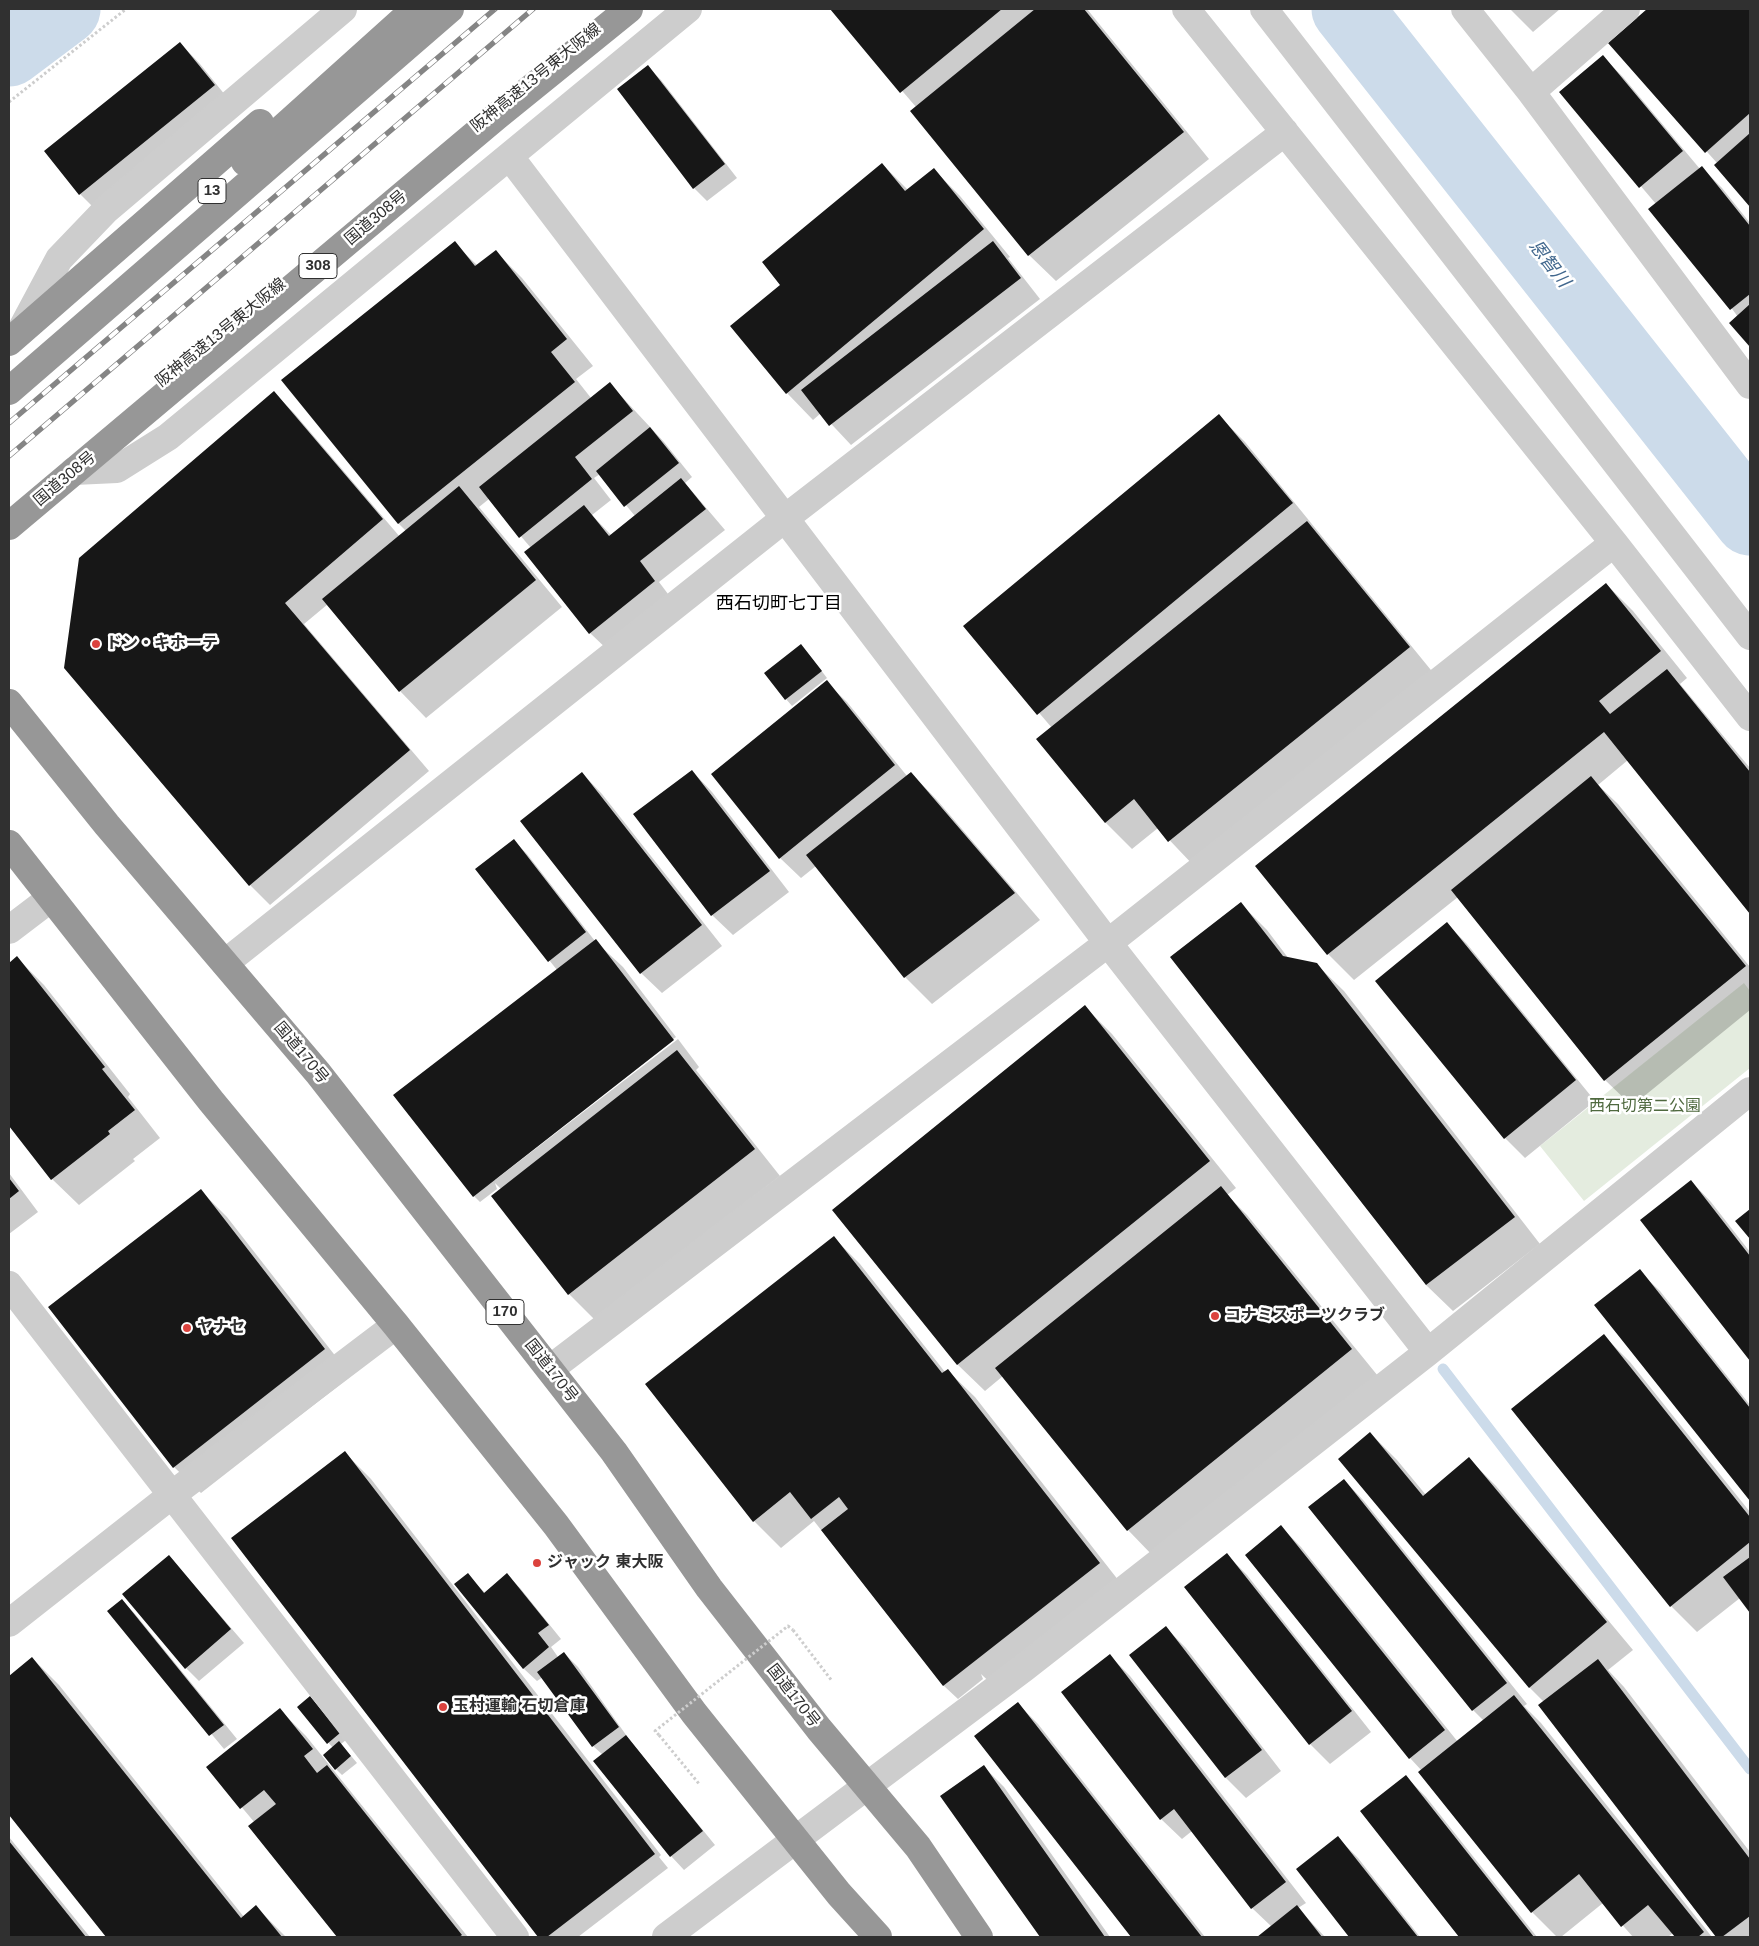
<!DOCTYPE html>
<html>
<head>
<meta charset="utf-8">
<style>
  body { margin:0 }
  #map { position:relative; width:1759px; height:1946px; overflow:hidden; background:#fff; font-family:Helvetica,sans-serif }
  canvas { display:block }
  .frame { position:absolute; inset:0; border:10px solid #303030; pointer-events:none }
</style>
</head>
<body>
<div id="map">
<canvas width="1759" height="1946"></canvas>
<div class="frame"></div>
</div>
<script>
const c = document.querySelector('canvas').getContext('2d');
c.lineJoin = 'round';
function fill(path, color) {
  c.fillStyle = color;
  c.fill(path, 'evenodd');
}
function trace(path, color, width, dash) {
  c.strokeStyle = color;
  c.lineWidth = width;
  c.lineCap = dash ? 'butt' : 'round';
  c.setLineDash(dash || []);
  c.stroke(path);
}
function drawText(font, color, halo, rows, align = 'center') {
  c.font = font + ' Helvetica,"Noto Sans JP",sans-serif';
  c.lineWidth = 5;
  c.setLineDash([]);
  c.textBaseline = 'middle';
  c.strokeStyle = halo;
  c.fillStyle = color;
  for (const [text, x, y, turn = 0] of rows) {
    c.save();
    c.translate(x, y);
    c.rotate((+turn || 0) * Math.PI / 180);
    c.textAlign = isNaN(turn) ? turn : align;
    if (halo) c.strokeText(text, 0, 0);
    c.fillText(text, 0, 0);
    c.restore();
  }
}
const green = new Path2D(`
  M 1744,983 L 1750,991 L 1750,1068 L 1584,1201 L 1540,1146 Z`);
const shadow = new Path2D(`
  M 832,9 L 1087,9 L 1209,159 L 1056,281 L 1029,255 L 916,107 Z
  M 1510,9 L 1560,9 L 1533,32 Z
  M 1649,9 L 1750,9 L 1750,205 L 1716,165 L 1717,163 L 1610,43 Z
  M 180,43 L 200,64 L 234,106 L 100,214 L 80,194 Z
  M 1603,57 L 1623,77 L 1700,169 L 1702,168 L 1722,188 L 1750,223 L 1750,345 L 1731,323 L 1738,317 L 1656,204 L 1561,92 Z
  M 648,67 L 661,80 L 737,178 L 707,201 L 694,188 Z
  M 882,164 L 908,190 L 934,170 L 960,196 L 1010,257 L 1008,258 L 1040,299 L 851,445 L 821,413 L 813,420 L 787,393 L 782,285 Z
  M 454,243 L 478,266 L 496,252 L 522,278 L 593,366 L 576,379 L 591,398 L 610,384 L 664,442 L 692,477 L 685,483 L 725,530 L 659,582 L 674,602 L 611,653 L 590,633 L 531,548 L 489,499 L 479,507 L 562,607 L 426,718 L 400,691 L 328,604 L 304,624 L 429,771 L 270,905 L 250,885 L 66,668 L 274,393 L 294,413 L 400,537 L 406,531 L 398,523 ZM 600,474 L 635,516 L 611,535 L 592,515 L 611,500 L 594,478 Z
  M 1219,416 L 1245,442 L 1435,675 L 1196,868 L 1158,828 L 1132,849 L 1105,822 L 1052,728 L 965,626 Z
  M 1606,584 L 1633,611 L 1687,678 L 1680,684 L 1750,768 L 1750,912 L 1628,760 L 1598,785 L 1618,804 L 1750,967 L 1750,1010 L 1632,1106 L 1605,1080 L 1458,897 L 1354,980 L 1328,954 Z
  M 807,652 L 827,678 L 792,706 L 786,699 Z
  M 826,682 L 847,702 L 907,776 L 911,773 L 937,800 L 1040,920 L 932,1004 L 905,977 L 816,866 L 801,878 L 780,858 L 712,774 Z
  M 692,771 L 712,792 L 789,892 L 733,935 L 712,915 Z
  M 582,773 L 602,794 L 722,946 L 662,993 L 641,973 L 522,821 Z
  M 514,841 L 527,854 L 595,941 L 623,967 L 676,1037 L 493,1179 L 495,1180 L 678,1039 L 699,1067 L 696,1070 L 780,1176 L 596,1321 L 569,1294 L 501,1189 L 495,1183 L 497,1189 L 480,1202 L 474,1196 L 557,970 L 477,869 Z
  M 1240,903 L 1267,930 L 1289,959 L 1316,964 L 1344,991 L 1540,1244 L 1453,1311 L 1426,1285 L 1171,957 Z
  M 1447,924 L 1467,944 L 1595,1101 L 1525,1158 L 1505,1138 Z
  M 17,958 L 44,985 L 130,1094 L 128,1097 L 160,1138 L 133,1159 L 135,1161 L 79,1205 L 52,1179 L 9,1124 L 9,964 Z
  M 1085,1007 L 1112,1034 L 1236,1188 L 1227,1195 L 1247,1215 L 1378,1376 L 1154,1557 L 1128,1530 L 1003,1376 L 985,1391 L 958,1365 L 834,1210 Z
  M 9,1173 L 38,1212 L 9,1234 Z
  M 1691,1181 L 1711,1202 L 1750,1252 L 1750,1359 L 1641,1220 Z
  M 201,1191 L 227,1217 L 351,1376 L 201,1493 L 174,1467 Z
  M 834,1238 L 860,1264 L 945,1372 L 948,1371 L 975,1397 L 1126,1590 L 998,1690 L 981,1674 L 983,1679 L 958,1699 L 944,1686 L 814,1521 L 781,1548 L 754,1521 Z
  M 1639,1271 L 1660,1291 L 1750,1405 L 1750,1499 L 1596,1306 Z
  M 1604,1336 L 1630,1362 L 1750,1512 L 1750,1611 L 1740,1598 L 1697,1632 L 1671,1606 Z
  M 1370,1433 L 1397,1460 L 1426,1495 L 1469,1459 L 1496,1486 L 1633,1650 L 1608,1670 L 1624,1687 L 1750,1852 L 1750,1937 L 1717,1937 L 1540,1705 L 1544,1702 L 1529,1687 Z
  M 345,1453 L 371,1479 L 661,1855 L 659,1857 L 668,1868 L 578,1937 L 540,1937 L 233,1539 Z
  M 1344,1480 L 1364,1501 L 1527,1704 L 1524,1706 L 1541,1723 L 1712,1937 L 1676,1937 L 1673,1933 L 1668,1937 L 1633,1937 L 1603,1903 L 1561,1937 L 1557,1937 L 1532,1912 L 1420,1773 L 1422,1771 L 1410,1758 L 1281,1527 L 1301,1547 L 1458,1742 L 1484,1721 L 1473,1710 Z
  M 1226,1554 L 1247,1575 L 1371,1732 L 1330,1764 L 1310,1744 Z
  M 169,1556 L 244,1643 L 199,1681 L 186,1668 Z
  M 468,1575 L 485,1593 L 507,1575 L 520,1588 L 561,1639 L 551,1647 L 558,1657 L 564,1653 L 578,1667 L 631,1742 L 715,1845 L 684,1870 L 671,1856 L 595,1762 L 603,1755 L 593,1746 L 543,1677 L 537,1681 L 523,1668 Z
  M 122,1600 L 135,1614 L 237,1739 L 224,1749 L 109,1611 Z
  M 1166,1628 L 1186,1648 L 1281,1771 L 1246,1798 L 1226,1778 L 1131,1655 Z
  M 1110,1656 L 1130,1676 L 1306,1903 L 1298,1908 L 1325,1937 L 1259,1937 L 1272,1927 L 1252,1908 L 1192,1831 L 1182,1839 L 1161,1819 L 1063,1693 Z
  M 32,1658 L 59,1685 L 244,1917 L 256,1907 L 286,1937 L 108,1937 L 9,1813 L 9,1677 Z
  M 310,1698 L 346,1740 L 341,1744 L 357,1763 L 342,1775 L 336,1769 L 333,1748 L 298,1707 Z
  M 1017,1703 L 1038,1724 L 1205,1937 L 1133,1937 L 976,1736 Z
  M 280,1710 L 306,1736 L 468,1937 L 339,1937 L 250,1827 L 255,1823 L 208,1767 Z
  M 984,1767 L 1004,1787 L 1110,1937 L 1041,1937 L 942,1796 Z
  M 1406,1777 L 1426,1797 L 1537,1937 L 1461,1937 L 1362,1811 Z
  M 9,1837 L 90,1937 L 9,1937 Z
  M 1338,1838 L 1358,1858 L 1420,1937 L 1351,1937 L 1298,1870 Z`);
const stream = new Path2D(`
  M 1443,1369 L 1750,1769`);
const river = new Path2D(`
  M 1347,9 L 1750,520
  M 9,51 L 65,9`);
const building = new Path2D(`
  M 830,9 L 1002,9 L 900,93 Z
  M 1035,9 L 1084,9 L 1184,132 L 1028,256 L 910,111 Z
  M 1647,9 L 1750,9 L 1750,113 L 1705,153 L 1608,43 Z
  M 180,42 L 215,85 L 79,195 L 44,151 Z
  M 1603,55 L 1683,151 L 1639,188 L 1559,92 Z
  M 648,65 L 725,164 L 693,189 L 617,89 Z
  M 1750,133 L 1750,207 L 1714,165 Z
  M 882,163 L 905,191 L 934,168 L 984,229 L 786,394 L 730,326 L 780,285 L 762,262 Z
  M 1702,166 L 1750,226 L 1750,294 L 1730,310 L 1648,209 Z
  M 455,241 L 475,266 L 496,250 L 567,339 L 551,352 L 575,382 L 398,524 L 281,380 Z
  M 993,241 L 1021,278 L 829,426 L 801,390 Z
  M 1750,304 L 1750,347 L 1729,323 Z
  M 610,382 L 633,411 L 575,457 L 592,479 L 519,538 L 479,487 Z
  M 274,391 L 383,519 L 285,603 L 410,750 L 249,886 L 64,668 L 79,558 Z
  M 1219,414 L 1293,503 L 1037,715 L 963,626 Z
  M 650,427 L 679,463 L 624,507 L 596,471 Z
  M 681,478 L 706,509 L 640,561 L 655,581 L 589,634 L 524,552 L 584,505 L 609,536 Z
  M 459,486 L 536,580 L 399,692 L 322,599 Z
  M 1307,521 L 1410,647 L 1168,842 L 1134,799 L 1105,823 L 1036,739 Z
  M 1606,583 L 1661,651 L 1599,701 L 1610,714 L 1667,669 L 1750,772 L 1750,914 L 1604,732 L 1327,955 L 1255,866 Z
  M 801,644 L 822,671 L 785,700 L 764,673 Z
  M 827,680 L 895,765 L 779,859 L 711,774 Z
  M 692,770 L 770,871 L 711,916 L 633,814 Z
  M 582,772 L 702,925 L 640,974 L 520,821 Z
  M 911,772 L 1015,893 L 904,978 L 806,855 Z
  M 1591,776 L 1746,966 L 1604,1081 L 1451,890 Z
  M 514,839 L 586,932 L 548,962 L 475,869 Z
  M 1241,902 L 1283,956 L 1317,963 L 1515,1217 L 1426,1285 L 1170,957 Z
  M 1447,922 L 1576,1080 L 1504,1139 L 1375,981 Z
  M 596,939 L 674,1040 L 473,1197 L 393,1095 Z
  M 17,956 L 105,1067 L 102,1069 L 135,1110 L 108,1131 L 110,1134 L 51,1180 L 9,1126 L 9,963 Z
  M 1085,1005 L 1210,1161 L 957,1365 L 832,1210 Z
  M 677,1050 L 755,1149 L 568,1295 L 491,1196 Z
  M 9,1178 L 19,1191 L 9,1199 Z
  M 1691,1180 L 1750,1256 L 1750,1361 L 1640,1220 Z
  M 1221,1186 L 1352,1349 L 1127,1531 L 995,1368 Z
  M 201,1189 L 325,1349 L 173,1468 L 48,1307 Z
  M 1750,1209 L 1750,1239 L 1735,1221 Z
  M 834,1236 L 942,1373 L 948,1369 L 1100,1563 L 943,1686 L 821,1530 L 848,1509 L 839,1497 L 811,1519 L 790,1492 L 753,1522 L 645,1384 Z
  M 1640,1269 L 1750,1408 L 1750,1501 L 1594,1305 Z
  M 1604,1334 L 1750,1517 L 1750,1542 L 1670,1607 L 1511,1409 Z
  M 1370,1432 L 1423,1496 L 1469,1457 L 1607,1622 L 1529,1688 L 1338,1459 Z
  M 345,1451 L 655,1854 L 547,1937 L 538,1937 L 231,1538 Z
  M 1344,1479 L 1507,1683 L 1472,1711 L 1308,1507 Z
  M 1281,1525 L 1445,1730 L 1409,1759 L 1245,1555 Z
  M 1227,1553 L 1352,1711 L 1309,1745 L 1184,1587 Z
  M 169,1555 L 231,1629 L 185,1669 L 122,1594 Z
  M 1750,1557 L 1750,1613 L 1723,1577 Z
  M 468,1573 L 484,1593 L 507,1573 L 549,1625 L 538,1633 L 549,1647 L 523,1669 L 454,1584 Z
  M 122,1599 L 224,1725 L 209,1736 L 107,1611 Z
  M 1166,1626 L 1262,1750 L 1225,1778 L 1129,1655 Z
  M 564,1652 L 619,1727 L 592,1747 L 537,1672 Z
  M 1110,1654 L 1286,1882 L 1251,1909 L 1174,1809 L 1160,1820 L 1061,1692 Z
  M 32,1657 L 241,1918 L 256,1905 L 282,1937 L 106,1937 L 9,1815 L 9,1676 Z
  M 1598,1659 L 1750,1859 L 1750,1916 L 1722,1937 L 1716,1937 L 1538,1705 Z
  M 1514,1695 L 1704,1932 L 1698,1937 L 1675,1937 L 1648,1905 L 1621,1927 L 1579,1874 L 1531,1913 L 1418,1772 Z
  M 310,1696 L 340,1733 L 327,1744 L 297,1707 Z
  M 1018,1702 L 1202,1937 L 1131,1937 L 974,1736 Z
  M 280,1708 L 313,1749 L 304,1756 L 317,1773 L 327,1765 L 462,1935 L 459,1937 L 337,1937 L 248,1826 L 276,1804 L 264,1790 L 240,1809 L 206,1767 Z
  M 626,1735 L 703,1831 L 670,1857 L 593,1761 Z
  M 339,1741 L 351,1756 L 335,1770 L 323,1755 Z
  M 984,1765 L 1105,1937 L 1040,1937 L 940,1796 Z
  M 1406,1775 L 1534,1937 L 1459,1937 L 1360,1811 Z
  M 1338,1836 L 1418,1937 L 1349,1937 L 1296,1869 Z
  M 9,1841 L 86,1937 L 9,1937 Z
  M 1297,1905 L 1322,1937 L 1257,1937 Z`);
const path = new Path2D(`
  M 9,102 L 126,9
  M 793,1630 L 832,1681
  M 659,1735 L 700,1785`);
const street = new Path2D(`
  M 1186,9 L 1614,543 L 1750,717
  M 1264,9 L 1750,636
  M 1465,9 L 1531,92 L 1750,385
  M 1531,92 L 1626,9
  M 510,157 L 1108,943 L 1428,1352
  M 20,332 L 59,259 L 106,210 L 343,9
  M 74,471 L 117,469 L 168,437 L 688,9
  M 9,930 L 51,898
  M 225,963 L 784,519 L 1285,132
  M 9,1285 L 515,1937
  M 550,1369 L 1108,943 L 1614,543
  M 9,1623 L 173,1494 L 396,1325
  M 666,1937 L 1024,1668 L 1428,1352 L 1750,1091`);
const highway = new Path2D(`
  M 245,162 L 415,9
  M 9,342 L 260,123
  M 9,391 L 450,9
  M 9,526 L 497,116 L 629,9
  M 9,703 L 107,825 L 318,1073 L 614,1452 L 709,1588 L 819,1729 L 918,1847 L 979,1937
  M 9,844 L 211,1101 L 396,1325 L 556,1525 L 694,1713 L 839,1894 L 878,1937`);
const rail = new Path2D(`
  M 9,423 L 495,9
  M 9,456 L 533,9`);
const pathBridge = new Path2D(`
  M 659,1735 L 655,1731 L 788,1626 L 793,1630`);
const markers = [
  [96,644,5,"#db423d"],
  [1215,1316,5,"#db423d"],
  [187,1328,5,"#db423d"],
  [537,1563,5,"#db423d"],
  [443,1707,5,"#db423d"]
];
const shields = [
  [212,191,28],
  [318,266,38],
  [505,1312,38]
];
const shieldNames = [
  ["13",212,191],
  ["308",318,266],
  ["170",505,1312]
];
const streetNames = [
  ["阪神高速13号東大阪線",536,78,-39],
  ["国道308号",376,218,-40],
  ["阪神高速13号東大阪線",221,333,-39],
  ["国道308号",65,479,-40],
  ["国道170号",301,1053,50],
  ["国道170号",551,1371,52],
  ["国道170号",793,1696,52]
];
const poiNames = [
  ["ドン・キホーテ",106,644],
  ["コナミスポーツクラブ",1225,1316],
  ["ヤナセ",197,1328],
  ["ジャック 東大阪",547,1563],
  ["玉村運輸 石切倉庫",453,1707]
];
const parkNames = [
  ["西石切第二公園",1645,1107]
];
const waterNames = [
  ["恩智川",1549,264,52]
];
const neighbourhoodNames = [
  ["西石切町七丁目",779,604]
];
fill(green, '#e4ecdf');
fill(shadow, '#0003');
trace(stream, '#ccdbea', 11);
trace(river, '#ccdbea', 71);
fill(building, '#171717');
trace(path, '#cdcdcd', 3, [2.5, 2.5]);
trace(street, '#cdcdcd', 28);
trace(highway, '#979797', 28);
trace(rail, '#858585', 5.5);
trace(rail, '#fff', 4, [11]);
trace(pathBridge, '#cdcdcd', 3, [2.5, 2.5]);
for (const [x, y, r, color] of markers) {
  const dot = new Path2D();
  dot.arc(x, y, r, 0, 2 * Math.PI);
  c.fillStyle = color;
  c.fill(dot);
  trace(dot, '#fff', 2);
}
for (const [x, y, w] of shields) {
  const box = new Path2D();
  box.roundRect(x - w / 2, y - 12.5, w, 25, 4);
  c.fillStyle = '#fff';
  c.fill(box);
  trace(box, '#303030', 1);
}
drawText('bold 15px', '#303030', null, shieldNames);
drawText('16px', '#303030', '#fff', streetNames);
drawText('bold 16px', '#303030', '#fff', poiNames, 'left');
drawText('16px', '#4f693f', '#fff', parkNames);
drawText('italic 18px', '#42688e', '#fff', waterNames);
drawText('18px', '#000', '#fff', neighbourhoodNames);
</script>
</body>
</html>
